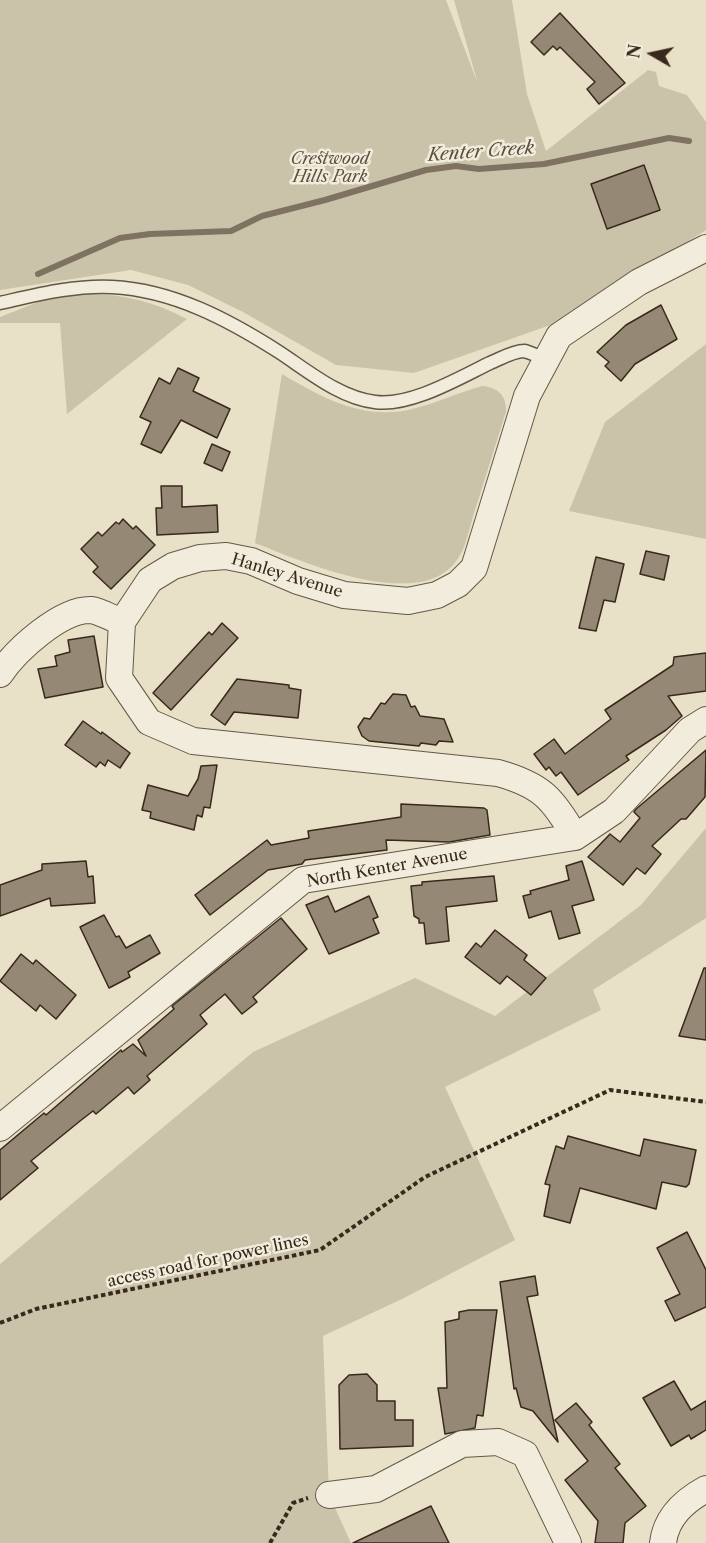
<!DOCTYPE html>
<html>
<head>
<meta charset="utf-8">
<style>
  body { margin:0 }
  #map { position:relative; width:706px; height:1543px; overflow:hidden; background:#e9e1c7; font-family:"Libre Caslon Text",serif }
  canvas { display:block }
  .north { position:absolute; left:622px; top:24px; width:60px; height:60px; -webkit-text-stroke:4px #f1ecdb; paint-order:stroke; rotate:279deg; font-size:16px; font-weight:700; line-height:24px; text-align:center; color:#39291c }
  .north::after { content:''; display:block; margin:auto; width:21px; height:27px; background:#39291c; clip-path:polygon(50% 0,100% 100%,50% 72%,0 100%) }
</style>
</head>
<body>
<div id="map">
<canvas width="706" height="1543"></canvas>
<div class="north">N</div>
</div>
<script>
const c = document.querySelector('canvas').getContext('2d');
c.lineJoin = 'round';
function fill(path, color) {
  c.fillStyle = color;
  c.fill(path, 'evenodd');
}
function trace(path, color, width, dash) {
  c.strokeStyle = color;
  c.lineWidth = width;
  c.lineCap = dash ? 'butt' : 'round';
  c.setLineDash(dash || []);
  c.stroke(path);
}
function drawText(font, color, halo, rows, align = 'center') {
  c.font = font + ' "Libre Caslon Text",serif';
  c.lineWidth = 5;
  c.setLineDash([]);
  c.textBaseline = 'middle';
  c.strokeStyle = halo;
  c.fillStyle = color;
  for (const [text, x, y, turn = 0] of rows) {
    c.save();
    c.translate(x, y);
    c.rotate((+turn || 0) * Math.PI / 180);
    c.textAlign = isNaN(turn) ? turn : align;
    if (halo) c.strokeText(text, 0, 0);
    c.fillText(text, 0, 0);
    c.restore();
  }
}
const green = new Path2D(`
  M 0,0 L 446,0 L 478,84 L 454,0 L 512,0 L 527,94 L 546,151 L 648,70 L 656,72 L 659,86 L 687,95 L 706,122 L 706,230 L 559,322 L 414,373 L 336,365 L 243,312 L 188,285 L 131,270 L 0,290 Z
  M 82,294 C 120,293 154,301 187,319 L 67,414 L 60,323 L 0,323 L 0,317 L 43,300 Z
  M 706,344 L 706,539 L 569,511 L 605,422 Z
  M 282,374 C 324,399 366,422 416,408 C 439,402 460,392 482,386 C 498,387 507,396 506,412 C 495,446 485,479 474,513 C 469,529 466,550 454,564 C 414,611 301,561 255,543 Z
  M 706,828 L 706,918 L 593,990 L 601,1010 L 445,1087 L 515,1240 L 404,1298 L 323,1336 L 329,1495 L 351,1543 L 0,1543 L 0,1264 L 253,1052 L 415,978 L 495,1016 L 641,905 Z`);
const stream = new Path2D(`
  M 38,274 L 120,238 L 150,234 L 231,231 L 262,216 L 325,200 L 426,170 L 456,166 L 479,169 L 544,164 L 669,138 L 689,141`);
const building = new Path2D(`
  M 560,13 L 625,83 L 599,104 L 587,89 L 595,82 L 560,47 L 557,50 L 553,46 L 544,55 L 531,42 Z
  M 644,165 L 660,210 L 607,229 L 591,184 Z
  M 661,305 L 677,339 L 635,364 L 621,381 L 605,366 L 609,362 L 597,352 L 626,325 Z
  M 178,368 L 199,378 L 193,391 L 230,409 L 217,438 L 181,420 L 161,453 L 141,444 L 151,422 L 140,417 L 159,378 L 170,384 Z
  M 212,444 L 230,452 L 222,471 L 204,463 Z
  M 161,486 L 182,486 L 182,507 L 217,505 L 218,532 L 157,535 L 156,508 L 162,508 Z
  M 123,519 L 133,529 L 136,526 L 155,545 L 111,589 L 93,572 L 98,567 L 81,549 L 98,532 L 102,536 L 116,522 L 119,524 Z
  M 646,551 L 669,556 L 664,580 L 640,574 Z
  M 596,557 L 624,564 L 615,602 L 604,600 L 596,631 L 579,628 Z
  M 222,623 L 238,638 L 171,710 L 153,693 L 209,632 L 212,635 Z
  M 94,636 L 103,687 L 45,698 L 38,669 L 57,666 L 55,656 L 70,652 L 68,640 Z
  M 706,653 L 706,691 L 668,696 L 682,716 L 666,730 L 626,756 L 629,760 L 578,795 L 561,772 L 556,776 L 549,767 L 546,770 L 534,754 L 554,739 L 565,754 L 611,719 L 605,710 L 673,665 L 674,657 Z
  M 237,679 L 289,685 L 289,688 L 301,690 L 298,718 L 234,712 L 225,725 L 211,715 Z
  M 393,694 L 406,695 L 411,707 L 415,706 L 420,716 L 444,719 L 453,742 L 439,741 L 436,745 L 421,743 L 419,746 L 369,741 L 362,736 L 358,727 L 364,718 L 370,719 L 381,703 L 385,704 Z
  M 83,721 L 101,734 L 102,732 L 130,753 L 120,768 L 108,760 L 105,766 L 100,762 L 96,767 L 65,745 Z
  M 706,750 L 705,797 L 686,819 L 681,819 L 652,846 L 661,854 L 645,874 L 637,868 L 623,885 L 588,857 L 610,834 L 620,842 L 640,818 L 634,812 L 636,809 Z
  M 217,765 L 210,808 L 204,807 L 202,817 L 197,815 L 194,830 L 150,818 L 151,812 L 142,810 L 148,785 L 188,796 L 198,779 L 201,766 Z
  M 401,804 L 484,808 L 487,810 L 490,835 L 449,842 L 386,840 L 387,850 L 305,860 L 302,864 L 268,870 L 210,915 L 195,895 L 267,840 L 271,845 L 309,838 L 308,831 L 401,817 Z
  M 86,861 L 88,877 L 93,876 L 95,903 L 51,906 L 50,898 L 0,916 L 0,885 L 42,870 L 42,864 Z
  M 582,861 L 594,900 L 572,906 L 580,933 L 559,939 L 551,911 L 529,918 L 523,896 L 531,894 L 530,891 L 569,880 L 566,866 Z
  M 494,876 L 497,901 L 446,907 L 449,941 L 426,944 L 424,923 L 419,923 L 419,919 L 414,916 L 411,886 L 422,885 L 422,882 Z
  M 328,896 L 335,912 L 369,896 L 378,917 L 373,919 L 379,933 L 329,954 L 306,905 Z
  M 104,915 L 116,937 L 119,936 L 126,948 L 150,935 L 160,953 L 128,972 L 130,977 L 109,988 L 80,927 Z
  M 281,918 L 307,949 L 253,997 L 257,1002 L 242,1014 L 225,994 L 200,1015 L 207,1024 L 147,1076 L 150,1080 L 134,1094 L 128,1087 L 96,1114 L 93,1111 L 80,1121 L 31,1161 L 38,1168 L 0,1200 L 0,1150 L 44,1113 L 46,1115 L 121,1050 L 122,1052 L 133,1044 L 146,1056 L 138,1040 L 174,1009 L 172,1006 Z
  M 495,930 L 527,955 L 524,960 L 546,978 L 531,995 L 507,976 L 500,984 L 465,957 L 476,943 L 481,947 Z
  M 21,954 L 33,964 L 36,960 L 76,995 L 56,1019 L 40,1005 L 36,1011 L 0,981 Z
  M 704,968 L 706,968 L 706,1040 L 679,1036 Z
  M 568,1136 L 640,1156 L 644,1139 L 696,1150 L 689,1184 L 686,1187 L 662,1182 L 656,1209 L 580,1188 L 570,1223 L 544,1216 L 550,1185 L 545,1184 L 556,1146 L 564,1149 Z
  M 687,1232 L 706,1270 L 706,1307 L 675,1321 L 665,1301 L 680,1294 L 657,1248 Z
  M 535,1276 L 538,1295 L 527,1297 L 558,1442 L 533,1411 L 521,1407 L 516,1388 L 514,1389 L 500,1282 Z
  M 469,1310 L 497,1310 L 483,1416 L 477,1415 L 475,1428 L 445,1434 L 438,1388 L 447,1388 L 445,1322 L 459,1319 L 459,1312 Z
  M 367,1374 L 377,1385 L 377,1401 L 395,1401 L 395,1420 L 413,1420 L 413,1446 L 340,1449 L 339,1385 L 349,1375 Z
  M 674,1381 L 691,1410 L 706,1401 L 706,1430 L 691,1439 L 689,1435 L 671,1446 L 643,1398 Z
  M 576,1403 L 592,1422 L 589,1425 L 620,1464 L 615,1468 L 646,1506 L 625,1523 L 623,1543 L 595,1543 L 598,1521 L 565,1480 L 588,1461 L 555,1420 Z
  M 431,1506 L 449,1543 L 353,1543 Z`);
const path = new Path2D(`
  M 0,1323 L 36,1309 L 320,1250 L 425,1177 L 610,1090 L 706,1102
  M 270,1543 L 293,1503 L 308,1498`);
const service = new Path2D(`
  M 0,303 C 36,295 74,285 112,287 C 173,290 229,320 279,352 C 308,371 340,398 375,402 C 410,407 459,378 490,363 C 500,359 513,351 524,351 C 530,352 539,357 545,359`);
const minor = new Path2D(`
  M 0,674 C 16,650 61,609 91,610 C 100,611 113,619 122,622
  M 575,837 C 553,798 541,785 498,773 L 193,741 L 149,722 L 119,678 L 122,622 L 150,580 L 173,566 L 200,558 L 226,556 L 251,561 L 298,581 L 344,595 L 408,601 L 437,595 L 458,584 L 474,568 L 527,396 L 559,336 L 639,282 L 706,248
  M 0,1128 L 303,880 L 575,837 L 614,811 L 690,730 L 706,720
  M 329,1495 L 376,1489 L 462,1444 L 498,1442 L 525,1454 L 568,1543
  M 663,1543 C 666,1517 684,1501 706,1489`);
const parkNames = [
  ["Crestwood",330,159],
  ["Hills Park",330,177]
];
const streetNames = [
  ["Hanley Avenue",287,576,17],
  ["North Kenter Avenue",387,868,-10],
  ["access road for power lines",208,1261,-12]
];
const waterNames = [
  ["Kenter Creek",481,152,-4]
];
fill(green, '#cbc2aa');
trace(stream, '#7f7260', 6);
fill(building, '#958975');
trace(building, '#39291c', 1.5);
trace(service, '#655747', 15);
trace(minor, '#655747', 28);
trace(path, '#39291c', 4, [4.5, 3]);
trace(service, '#f1ecdb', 12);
trace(minor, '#f1ecdb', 26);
drawText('italic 16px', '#5e4f40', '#f1ecdb', parkNames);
drawText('16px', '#39291c', '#f1ecdb', streetNames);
drawText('italic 18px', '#5c4d3e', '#f1ecdb', waterNames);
</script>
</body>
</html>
